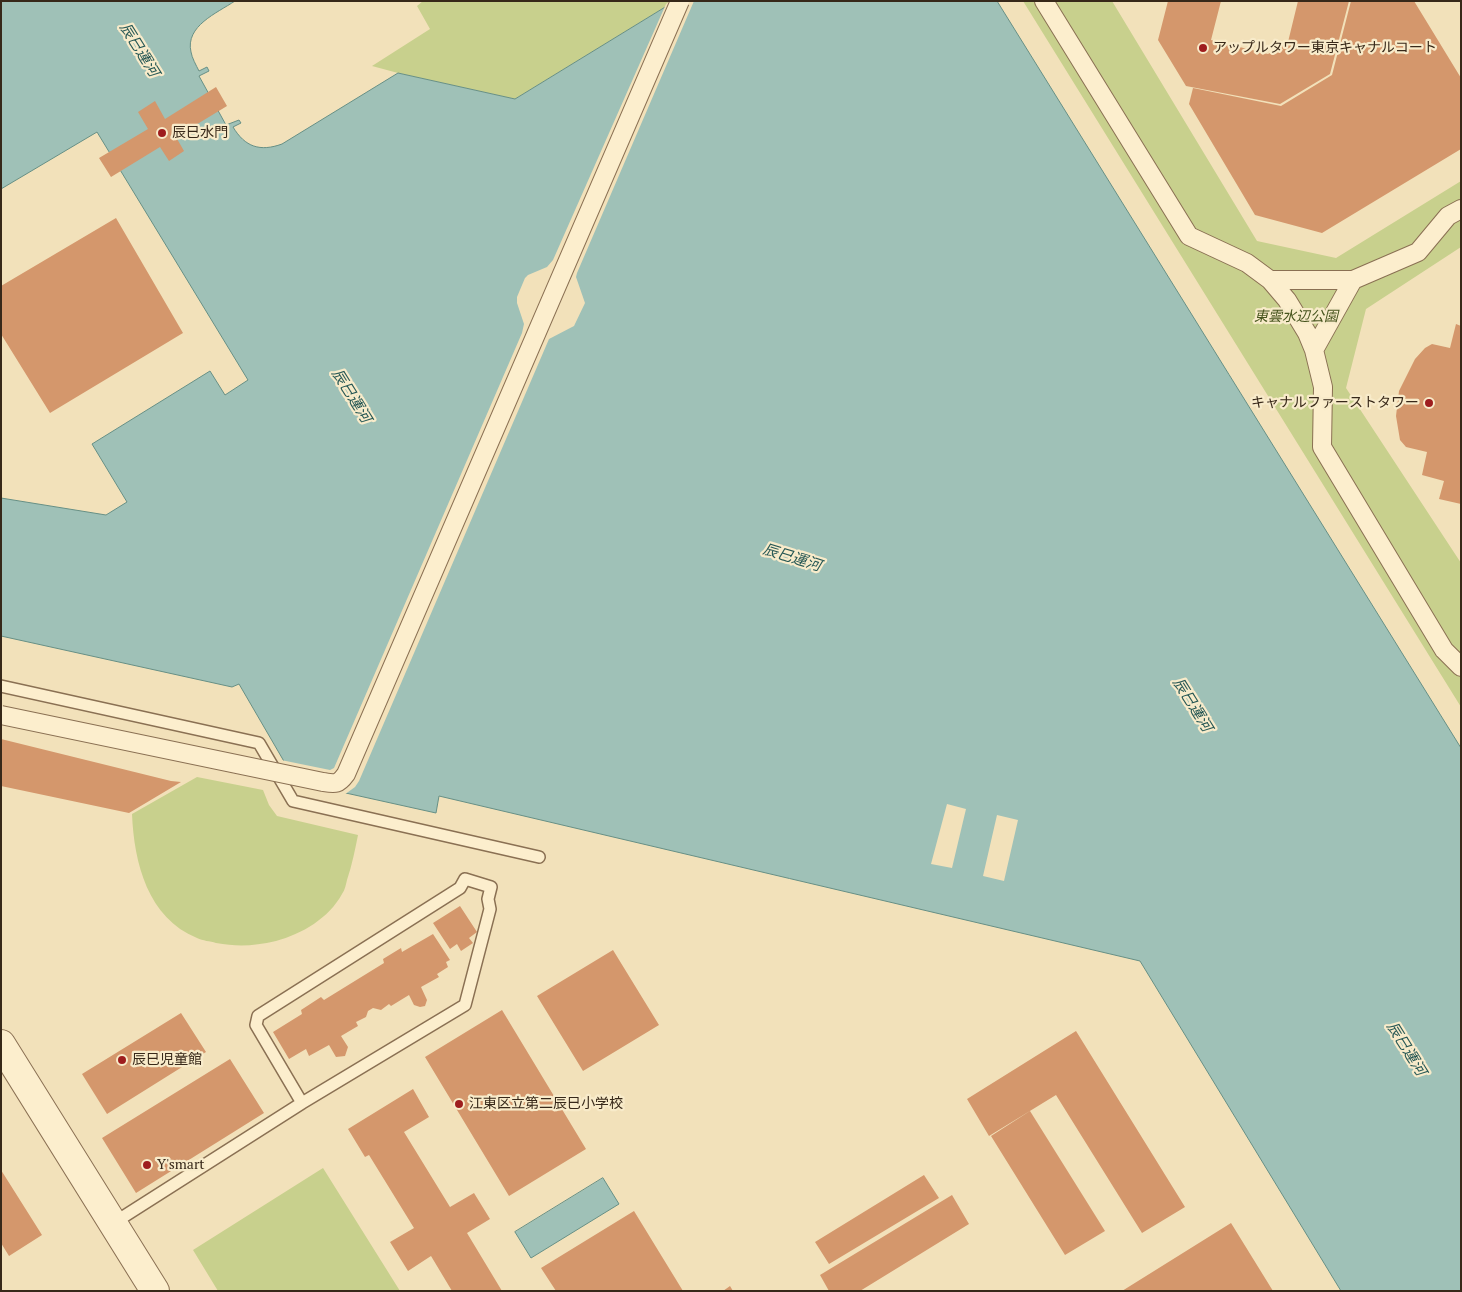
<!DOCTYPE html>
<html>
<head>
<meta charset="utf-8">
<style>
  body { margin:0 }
  #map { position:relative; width:1462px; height:1292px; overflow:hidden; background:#f2e1ba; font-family:"PT Serif",serif }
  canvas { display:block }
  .frame { position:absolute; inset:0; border:2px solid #372819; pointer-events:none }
</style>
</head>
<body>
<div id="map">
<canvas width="1462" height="1292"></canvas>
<div class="frame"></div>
</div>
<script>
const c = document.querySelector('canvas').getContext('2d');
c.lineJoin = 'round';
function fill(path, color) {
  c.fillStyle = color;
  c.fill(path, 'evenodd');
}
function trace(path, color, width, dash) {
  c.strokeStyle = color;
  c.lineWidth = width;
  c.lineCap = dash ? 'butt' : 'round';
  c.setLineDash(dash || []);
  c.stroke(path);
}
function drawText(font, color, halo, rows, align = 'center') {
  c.font = font + ' "PT Serif","Noto Sans JP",serif';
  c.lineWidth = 4.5;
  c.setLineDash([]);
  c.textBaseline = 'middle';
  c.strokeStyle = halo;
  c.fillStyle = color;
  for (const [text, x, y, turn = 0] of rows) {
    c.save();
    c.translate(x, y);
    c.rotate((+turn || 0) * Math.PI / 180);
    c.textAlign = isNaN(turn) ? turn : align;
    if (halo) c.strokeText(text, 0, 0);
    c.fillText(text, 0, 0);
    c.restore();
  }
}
const green = new Path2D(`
  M 423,1 L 675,1 L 515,99 L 398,73 L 372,66 L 430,29 L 417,6 Z
  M 1023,1 L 1112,1 L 1257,241 L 1336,258 L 1461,181 L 1461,247 L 1366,309 L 1346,388 L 1461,563 L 1461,707 Z
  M 197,777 L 263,790 L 269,805 L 277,816 L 358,835 C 355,850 352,865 347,880 C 346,884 345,890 342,894 C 329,918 302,934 276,941 C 254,946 238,947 216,943 C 210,941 203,941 197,938 C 148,918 134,863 132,814 Z
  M 323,1168 L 400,1291 L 218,1291 L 193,1250 Z`);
const water = new Path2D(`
  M 1,1 L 235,1 C 217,13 185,26 191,52 C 192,58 196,65 199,71 L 207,67 L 209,71 L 199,76 L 226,125 L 239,120 L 241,123 L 233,127 C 245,147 260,152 282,144 L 398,73 L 515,99 L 675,1 L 997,1 L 1461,748 L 1461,1291 L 1341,1291 L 1140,961 L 439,796 L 436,813 L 296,782 L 239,684 L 232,687 L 1,636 L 1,498 L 106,515 L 127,502 L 92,444 L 210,371 L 225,395 L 248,380 L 97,132 L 1,189 Z
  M 603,1178 L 619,1204 L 531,1258 L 515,1232 Z`);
const pier = new Path2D(`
  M 670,1 L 694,1 L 577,273 L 576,277 L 585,303 L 574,326 L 549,339 L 359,781 L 355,787 L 344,795 L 295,784 L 281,760 L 330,770 L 334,768 L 522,333 L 524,324 L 517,303 L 517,297 L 525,278 L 528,275 L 547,267 L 553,260 L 666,4 Z
  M 947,804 L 966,809 L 952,868 L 931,864 Z
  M 997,815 L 1018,820 L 1004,881 L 983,876 Z`);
const building = new Path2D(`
  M 1168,1 L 1221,1 L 1211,40 L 1268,54 L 1288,42 L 1298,1 L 1349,1 L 1330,74 L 1280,104 L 1186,86 L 1158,40 Z
  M 1351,1 L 1414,1 L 1461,78 L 1461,149 L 1322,233 L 1255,215 L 1189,104 L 1193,88 L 1281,106 L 1332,75 Z
  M 216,87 L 227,106 L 176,137 L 184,151 L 169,161 L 160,147 L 111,177 L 99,158 L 148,129 L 138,112 L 155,101 L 165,119 Z
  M 116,218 L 183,333 L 50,413 L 1,334 L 1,286 Z
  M 1456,324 L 1461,326 L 1461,504 L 1439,499 L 1444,481 L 1422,475 L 1427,452 L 1406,447 L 1400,440 L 1396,416 L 1399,391 L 1415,359 L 1425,348 L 1432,344 L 1450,348 Z
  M 1,739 L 171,781 L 181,782 L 129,813 L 1,786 Z
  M 460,906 L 477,932 L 469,938 L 473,943 L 461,951 L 457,944 L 450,949 L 433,923 Z
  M 433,934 L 450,960 L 446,962 L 448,967 L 437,974 L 439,977 L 421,987 L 427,1000 L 425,1006 L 420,1007 L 414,1005 L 409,995 L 391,1006 L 389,1004 L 381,1010 L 373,1008 L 368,1011 L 366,1017 L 356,1022 L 358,1026 L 341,1036 L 348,1047 L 345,1056 L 336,1057 L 329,1045 L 309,1056 L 306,1049 L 289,1059 L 273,1032 L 302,1014 L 301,1010 L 321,997 L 324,1000 L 384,963 L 383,959 L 401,948 L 402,952 Z
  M 613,950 L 659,1025 L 583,1071 L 537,996 Z
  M 502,1010 L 586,1149 L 509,1196 L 425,1057 Z
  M 181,1013 L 206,1052 L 107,1114 L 82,1074 Z
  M 1076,1031 L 1185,1207 L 1142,1233 L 1056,1095 L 989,1136 L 967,1099 Z
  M 230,1059 L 264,1113 L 136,1193 L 102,1138 Z
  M 413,1089 L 429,1117 L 404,1132 L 450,1207 L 474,1193 L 490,1219 L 467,1233 L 502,1291 L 452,1291 L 431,1256 L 408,1271 L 390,1242 L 414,1228 L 369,1155 L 365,1157 L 348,1129 Z
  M 1030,1111 L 1105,1231 L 1065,1255 L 991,1136 Z
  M 1,1170 L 42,1235 L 9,1256 L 1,1243 Z
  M 924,1175 L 939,1198 L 829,1264 L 815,1242 Z
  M 952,1195 L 969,1224 L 860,1291 L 829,1291 L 820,1275 Z
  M 634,1211 L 683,1291 L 556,1291 L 541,1268 Z
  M 1231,1223 L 1273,1291 L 1122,1291 Z
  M 730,1286 L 733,1291 L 723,1291 Z`);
const service = new Path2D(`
  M 1,686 L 259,743 L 293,801 L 539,857
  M 112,1224 L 302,1103 L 465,1005 L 490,909 L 488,899 L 491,887 L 465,879 L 460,888 L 258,1016 L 256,1025 L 302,1103`);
const pedestrian = new Path2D(`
  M 1044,1 L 1189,236 L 1247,263 L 1270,280 L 1287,300 L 1307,333 L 1314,350 L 1323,387 L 1322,447 L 1444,650 L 1461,667
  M 1270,280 L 1353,280 L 1418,252 L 1448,216 L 1461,209
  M 1314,350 L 1353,280`);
const tertiary = new Path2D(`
  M 1,1044 L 155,1291`);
const pedestrianBridge = new Path2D(`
  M 1,715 L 323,782 C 335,784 338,785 346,774 L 680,1`);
const markers = [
  [1203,48,5,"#9e1d1e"],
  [162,133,5,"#9e1d1e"],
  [1429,403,5,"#9e1d1e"],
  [122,1060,5,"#9e1d1e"],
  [459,1104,5,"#9e1d1e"],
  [147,1165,5,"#9e1d1e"]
];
const poiNames = [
  ["アップルタワー東京キャナルコート",1213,48],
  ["辰巳水門",172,133],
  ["キャナルファーストタワー",1419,403,"right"],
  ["辰巳児童館",132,1060],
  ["江東区立第二辰巳小学校",469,1104],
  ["Y'smart",157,1165]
];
const parkNames = [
  ["東雲水辺公園",1296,317]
];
const waterNames = [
  ["辰巳運河",139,50,58],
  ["辰巳運河",351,396,58],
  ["辰巳運河",792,558,17],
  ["辰巳運河",1192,705,58],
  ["辰巳運河",1406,1049,58]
];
fill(green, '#c8d08d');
fill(water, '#9fc1b7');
trace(water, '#668f85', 1);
fill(pier, '#f2e1ba');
fill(building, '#d4976c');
trace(service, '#8a7053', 14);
trace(pedestrian, '#8a7053', 20);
trace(tertiary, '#8a7053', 30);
trace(service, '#fceecd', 11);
trace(pedestrian, '#fceecd', 18);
trace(tertiary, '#fceecd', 28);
trace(pedestrianBridge, '#8a7053', 20, []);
trace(pedestrianBridge, '#fceecd', 18);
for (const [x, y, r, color] of markers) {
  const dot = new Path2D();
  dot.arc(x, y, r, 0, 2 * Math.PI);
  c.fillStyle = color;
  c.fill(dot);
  trace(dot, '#f8ebca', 2);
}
drawText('14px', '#372819', '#f8ebca', poiNames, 'left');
drawText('italic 14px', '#47551e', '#f8ebca', parkNames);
drawText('italic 15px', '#275855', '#f8ebca', waterNames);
</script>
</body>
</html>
